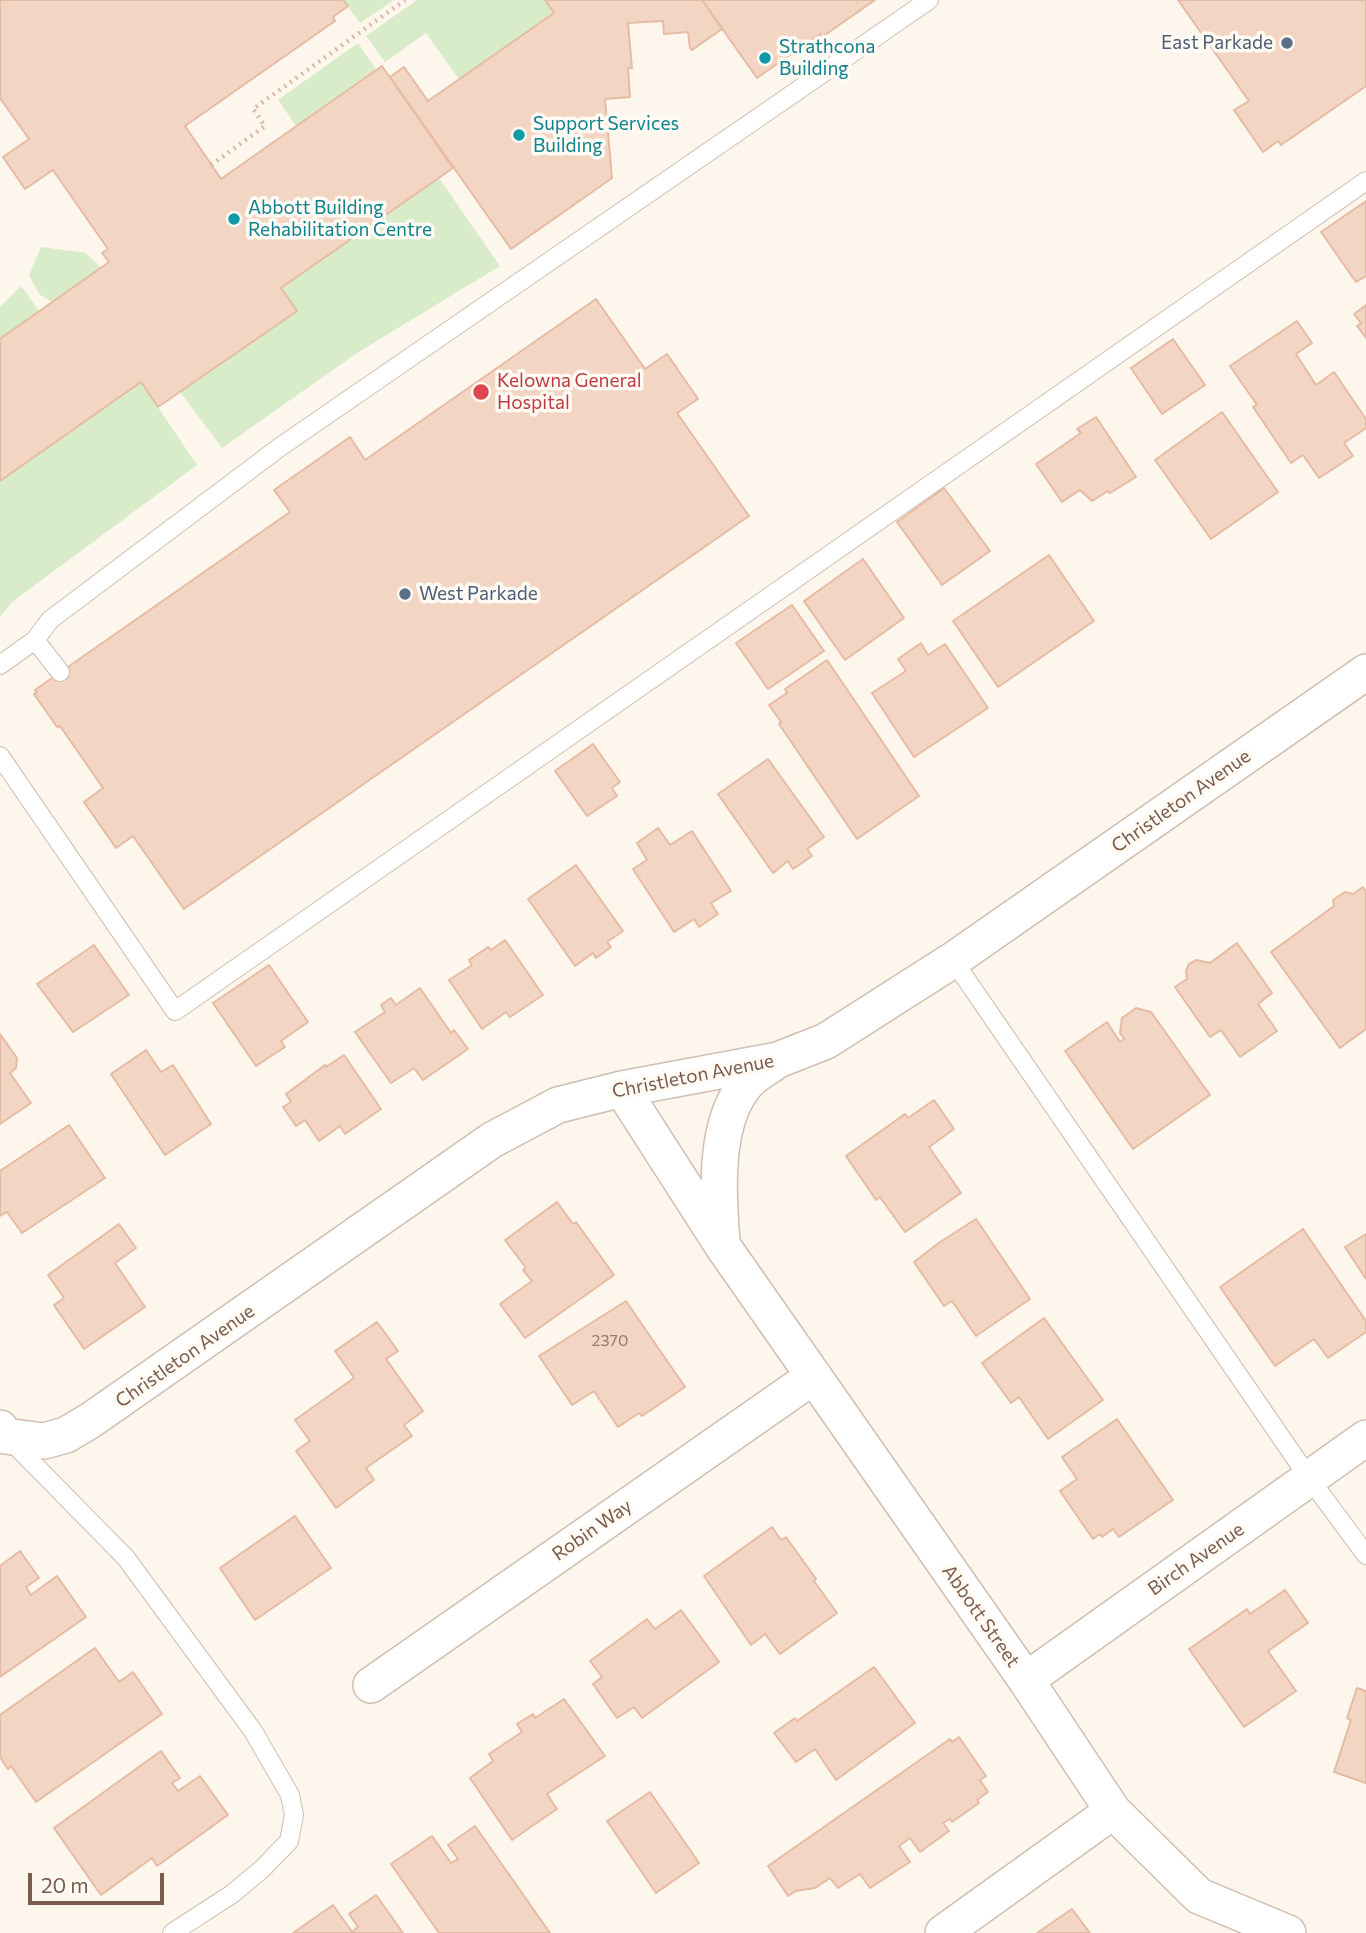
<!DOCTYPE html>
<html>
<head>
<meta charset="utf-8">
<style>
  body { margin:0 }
  #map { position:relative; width:1366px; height:1933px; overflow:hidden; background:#fdf6ec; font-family:Commissioner,sans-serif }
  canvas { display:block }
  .scale { position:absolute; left:28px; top:1873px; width:136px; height:32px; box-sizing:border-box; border:4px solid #7a5c4d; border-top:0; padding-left:9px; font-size:21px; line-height:24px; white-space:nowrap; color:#7a5c4d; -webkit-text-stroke:5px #fffaf3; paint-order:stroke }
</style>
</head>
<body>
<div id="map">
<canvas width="1366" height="1933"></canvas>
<div class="scale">20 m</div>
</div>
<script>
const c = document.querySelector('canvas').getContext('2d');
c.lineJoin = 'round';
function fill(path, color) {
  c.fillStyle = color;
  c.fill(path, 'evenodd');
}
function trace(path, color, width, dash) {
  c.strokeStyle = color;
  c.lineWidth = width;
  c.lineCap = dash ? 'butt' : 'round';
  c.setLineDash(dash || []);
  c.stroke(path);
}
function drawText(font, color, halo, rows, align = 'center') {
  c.font = font + ' Commissioner,sans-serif';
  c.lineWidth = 7;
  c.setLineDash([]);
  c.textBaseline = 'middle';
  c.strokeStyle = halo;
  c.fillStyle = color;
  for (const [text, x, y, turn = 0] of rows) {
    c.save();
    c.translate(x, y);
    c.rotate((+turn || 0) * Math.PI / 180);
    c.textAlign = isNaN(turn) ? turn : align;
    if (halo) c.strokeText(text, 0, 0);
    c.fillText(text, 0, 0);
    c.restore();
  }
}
const green = new Path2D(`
  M 343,0 L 394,0 L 360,23 Z
  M 417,0 L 545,0 L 554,13 L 459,79 L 426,33 L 385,62 L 366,36 Z
  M 358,43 L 376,69 L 296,126 L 278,100 Z
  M 439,178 L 500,266 L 357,353 L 222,448 L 180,392 L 297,311 L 281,288 Z
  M 41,247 L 86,253 L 101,268 L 52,302 L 39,294 L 29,275 Z
  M 21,286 L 39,311 L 0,339 L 0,307 Z
  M 141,382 L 197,465 L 12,602 L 0,617 L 0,481 Z`);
const building = new Path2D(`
  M 0,0 L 343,0 L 348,6 L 333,17 L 335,21 L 185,126 L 221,179 L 382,66 L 453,168 L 281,288 L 297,311 L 158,407 L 141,382 L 0,481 L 0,339 L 109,262 L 102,253 L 108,249 L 53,170 L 25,189 L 3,157 L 29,139 L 0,98 Z
  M 545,0 L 702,0 L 722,29 L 692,50 L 690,48 L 688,32 L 664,34 L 663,21 L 628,23 L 632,68 L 628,68 L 630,97 L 605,99 L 612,178 L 511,249 L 390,77 L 404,67 L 428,101 L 554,13 Z
  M 702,0 L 875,0 L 822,37 L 820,34 L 757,78 Z
  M 1178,0 L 1366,0 L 1366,86 L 1281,145 L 1278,141 L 1263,152 L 1234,110 L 1249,101 Z
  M 1366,201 L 1366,276 L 1356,282 L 1321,232 Z
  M 596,299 L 645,369 L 667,354 L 698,399 L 677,413 L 749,516 L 184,909 L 133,836 L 116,848 L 84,802 L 103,788 L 60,726 L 57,727 L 34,694 L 37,692 L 35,690 L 290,512 L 274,490 L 350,437 L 365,460 Z
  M 1366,305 L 1366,338 L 1357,326 L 1361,323 L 1354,314 Z
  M 1297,321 L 1312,343 L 1296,354 L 1316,385 L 1334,372 L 1366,419 L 1366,428 L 1344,443 L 1353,456 L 1319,478 L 1303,455 L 1291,463 L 1253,407 L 1257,405 L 1230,366 Z
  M 1173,339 L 1205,385 L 1162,414 L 1131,368 Z
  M 1222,412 L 1278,492 L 1211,539 L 1155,460 Z
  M 1096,417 L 1136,477 L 1110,493 L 1108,491 L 1092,501 L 1080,490 L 1062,502 L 1036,464 L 1081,433 L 1077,429 Z
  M 944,488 L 990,551 L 942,585 L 897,522 Z
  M 1049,555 L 1094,621 L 998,687 L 953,621 Z
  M 863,559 L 904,618 L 845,660 L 804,601 Z
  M 792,605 L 824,651 L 768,689 L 736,643 Z
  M 921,643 L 928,655 L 945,644 L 988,708 L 914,757 L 872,693 L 906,671 L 898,659 Z
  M 827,660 L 919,796 L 857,839 L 779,724 L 781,722 L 769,705 L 787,693 L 785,689 Z
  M 593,744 L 620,782 L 612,788 L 617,796 L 587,816 L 555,771 Z
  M 768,759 L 824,837 L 807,849 L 812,856 L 793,869 L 788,861 L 773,873 L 718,794 Z
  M 658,828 L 670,845 L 692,831 L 731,891 L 711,903 L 718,914 L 699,927 L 694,919 L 674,932 L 633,869 L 647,860 L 637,843 Z
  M 576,865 L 623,931 L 607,942 L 611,947 L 596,958 L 593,953 L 575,966 L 528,899 Z
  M 1363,887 L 1366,892 L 1366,1029 L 1340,1048 L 1271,952 L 1334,906 L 1333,900 L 1345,892 L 1353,894 Z
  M 505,940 L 543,995 L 510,1017 L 506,1012 L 482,1029 L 449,980 L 472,965 L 469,960 L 488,947 L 491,950 Z
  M 1237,943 L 1272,993 L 1258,1004 L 1277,1031 L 1240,1057 L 1221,1030 L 1210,1037 L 1175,987 L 1187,979 L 1186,971 L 1189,964 L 1196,960 L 1210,963 Z
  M 94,945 L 129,995 L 73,1032 L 37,984 Z
  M 269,965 L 308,1022 L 281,1041 L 285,1047 L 256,1066 L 213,1003 Z
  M 420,988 L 451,1033 L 454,1030 L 468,1049 L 423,1080 L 414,1068 L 391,1083 L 355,1032 L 385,1012 L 381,1005 L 391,998 L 396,1005 Z
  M 1136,1008 L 1151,1012 L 1210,1095 L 1133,1149 L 1065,1051 L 1107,1022 L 1120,1042 L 1124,1039 L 1120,1033 L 1122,1018 Z
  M 0,1034 L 17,1058 L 16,1068 L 10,1073 L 31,1103 L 0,1124 Z
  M 146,1050 L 161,1072 L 173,1065 L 211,1124 L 165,1155 L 111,1074 Z
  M 344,1055 L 381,1109 L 345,1134 L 340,1126 L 319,1141 L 305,1120 L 296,1126 L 283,1107 L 291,1102 L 286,1094 L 325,1065 L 326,1067 Z
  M 934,1100 L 954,1129 L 929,1147 L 961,1193 L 905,1232 L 880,1197 L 876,1200 L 846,1156 L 905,1114 L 908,1118 Z
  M 69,1125 L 105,1178 L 22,1233 L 7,1212 L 0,1216 L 0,1171 Z
  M 557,1202 L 573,1224 L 576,1222 L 614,1275 L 525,1338 L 500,1304 L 532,1281 L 523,1270 L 526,1268 L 505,1240 Z
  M 976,1219 L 1030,1299 L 976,1336 L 952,1301 L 944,1306 L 914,1262 L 940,1242 Z
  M 119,1224 L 136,1248 L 115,1263 L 145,1307 L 84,1349 L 54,1305 L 64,1298 L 48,1275 Z
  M 1303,1229 L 1366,1321 L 1366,1332 L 1328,1358 L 1314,1339 L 1275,1366 L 1220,1287 Z
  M 1366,1234 L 1366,1279 L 1345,1247 Z
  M 626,1301 L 685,1387 L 642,1416 L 639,1413 L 618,1427 L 594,1391 L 572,1405 L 539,1356 Z
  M 1044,1318 L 1103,1400 L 1048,1439 L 1019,1397 L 1011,1403 L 982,1363 Z
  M 377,1322 L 398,1351 L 386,1359 L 423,1411 L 404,1425 L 412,1436 L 366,1468 L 374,1480 L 336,1508 L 296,1451 L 310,1441 L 295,1420 L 354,1378 L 335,1351 Z
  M 1117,1419 L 1173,1500 L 1119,1537 L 1113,1529 L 1102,1537 L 1100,1534 L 1093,1539 L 1060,1491 L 1077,1479 L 1062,1457 Z
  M 295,1516 L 331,1568 L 255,1620 L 220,1568 Z
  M 772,1527 L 781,1540 L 786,1537 L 816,1579 L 814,1581 L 837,1613 L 780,1654 L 765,1634 L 751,1645 L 704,1576 Z
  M 20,1551 L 39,1578 L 26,1587 L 31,1595 L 57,1576 L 86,1617 L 0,1677 L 0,1566 Z
  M 1285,1590 L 1308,1623 L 1268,1651 L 1296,1691 L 1244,1727 L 1189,1649 L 1247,1609 L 1250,1614 Z
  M 681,1610 L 719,1662 L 642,1718 L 634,1707 L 617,1718 L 593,1684 L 602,1677 L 590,1661 L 647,1619 L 655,1629 Z
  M 95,1648 L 119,1682 L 133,1672 L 162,1714 L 36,1802 L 11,1766 L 8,1769 L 0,1757 L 0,1715 Z
  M 874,1667 L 915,1723 L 836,1780 L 815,1749 L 796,1762 L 774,1733 L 795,1718 L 797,1721 Z
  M 1357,1688 L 1366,1691 L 1366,1783 L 1334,1772 L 1351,1720 L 1347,1718 Z
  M 564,1699 L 605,1756 L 547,1794 L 557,1809 L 512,1840 L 470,1778 L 493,1761 L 489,1754 L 522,1732 L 517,1724 L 533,1714 L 535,1718 Z
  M 959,1737 L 986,1776 L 980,1780 L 988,1792 L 977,1800 L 979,1803 L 952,1822 L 950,1819 L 943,1823 L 949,1831 L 920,1852 L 910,1838 L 899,1846 L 910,1862 L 870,1888 L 860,1874 L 838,1888 L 830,1878 L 815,1888 L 796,1891 L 788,1896 L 768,1866 L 950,1739 L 952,1742 Z
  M 161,1751 L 180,1778 L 172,1783 L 178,1791 L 200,1776 L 228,1815 L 157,1866 L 152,1858 L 101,1895 L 54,1828 Z
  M 650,1792 L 699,1863 L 656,1893 L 607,1821 Z
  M 475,1826 L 550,1933 L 439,1933 L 391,1864 L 432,1836 L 451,1863 L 458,1859 L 448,1845 Z
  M 376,1895 L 403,1933 L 293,1933 L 333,1905 L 352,1932 L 358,1927 L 349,1914 Z
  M 1072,1909 L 1090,1933 L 1037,1933 Z`);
const path = new Path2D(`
  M 211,165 L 265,126 L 253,109 L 405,0`);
const service = new Path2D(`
  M 35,640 L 60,672
  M 0,665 L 35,640 L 50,620 L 280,447 L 929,0
  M 0,756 L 175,1011 L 1366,181
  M 953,960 L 1309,1478 L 1366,1555
  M 10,1440 L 126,1558 L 253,1731 L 290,1795 L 294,1815 L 289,1841 L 262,1869 L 232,1894 L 172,1933`);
const minor = new Path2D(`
  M 622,1089 L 722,1245 L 1026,1680 L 1113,1811 L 1199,1896 L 1288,1933
  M 722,1242 C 718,1194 713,1120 748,1082 C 755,1074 767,1068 775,1062
  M 0,1428 L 5,1436 L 44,1441 L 66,1435 L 91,1420 L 492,1140 L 558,1105 L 622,1089 L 778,1060 L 826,1041 L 953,960 L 1366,672
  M 1026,1680 L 1366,1438
  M 371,1685 L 814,1376
  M 943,1933 L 1113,1811`);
const markers = [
  [1287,43,7,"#5c6f8a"],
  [765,58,7,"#0f9aa8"],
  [519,135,7,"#0f9aa8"],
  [234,219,7,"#0f9aa8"],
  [481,392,9,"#e0444e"],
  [405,594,7,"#5c6f8a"]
];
const numberNames = [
  ["2370",610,1341]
];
const serviceNames = [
  ["East Parkade",1273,43],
  ["West Parkade",419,594,"left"]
];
const cultureNames = [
  ["Strathcona",779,47],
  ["Building",779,69],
  ["Support Services",533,124],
  ["Building",533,146],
  ["Abbott Building",248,208],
  ["Rehabilitation Centre",248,230]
];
const healthNames = [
  ["Kelowna General",497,381],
  ["Hospital",497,403]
];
const streetNames = [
  ["Christleton Avenue",1181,801,-35],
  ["Christleton Avenue",693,1076,-11],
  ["Christleton Avenue",185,1356,-35],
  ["Robin Way",592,1530,-35],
  ["Birch Avenue",1196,1559,-35],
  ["Abbott Street",981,1616,55]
];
fill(green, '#d8ecc9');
fill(building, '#f3d5c3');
trace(building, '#e6bba3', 2);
trace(service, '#d1beb0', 20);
trace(minor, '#d1beb0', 38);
trace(path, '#d9b8a5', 4.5, [2, 5]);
trace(service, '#fff', 18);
trace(minor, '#fff', 35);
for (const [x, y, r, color] of markers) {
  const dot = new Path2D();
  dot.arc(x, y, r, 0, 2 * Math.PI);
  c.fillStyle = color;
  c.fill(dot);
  trace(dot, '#fffaf3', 2.5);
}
drawText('16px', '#987a6a', null, numberNames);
drawText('19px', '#4e5e75', '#fffaf3', serviceNames, 'right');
drawText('19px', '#0d838f', '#fffaf3', cultureNames, 'left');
drawText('19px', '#be3a42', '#fffaf3', healthNames, 'left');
drawText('19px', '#7a5c4d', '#fffaf3', streetNames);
</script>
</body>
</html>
